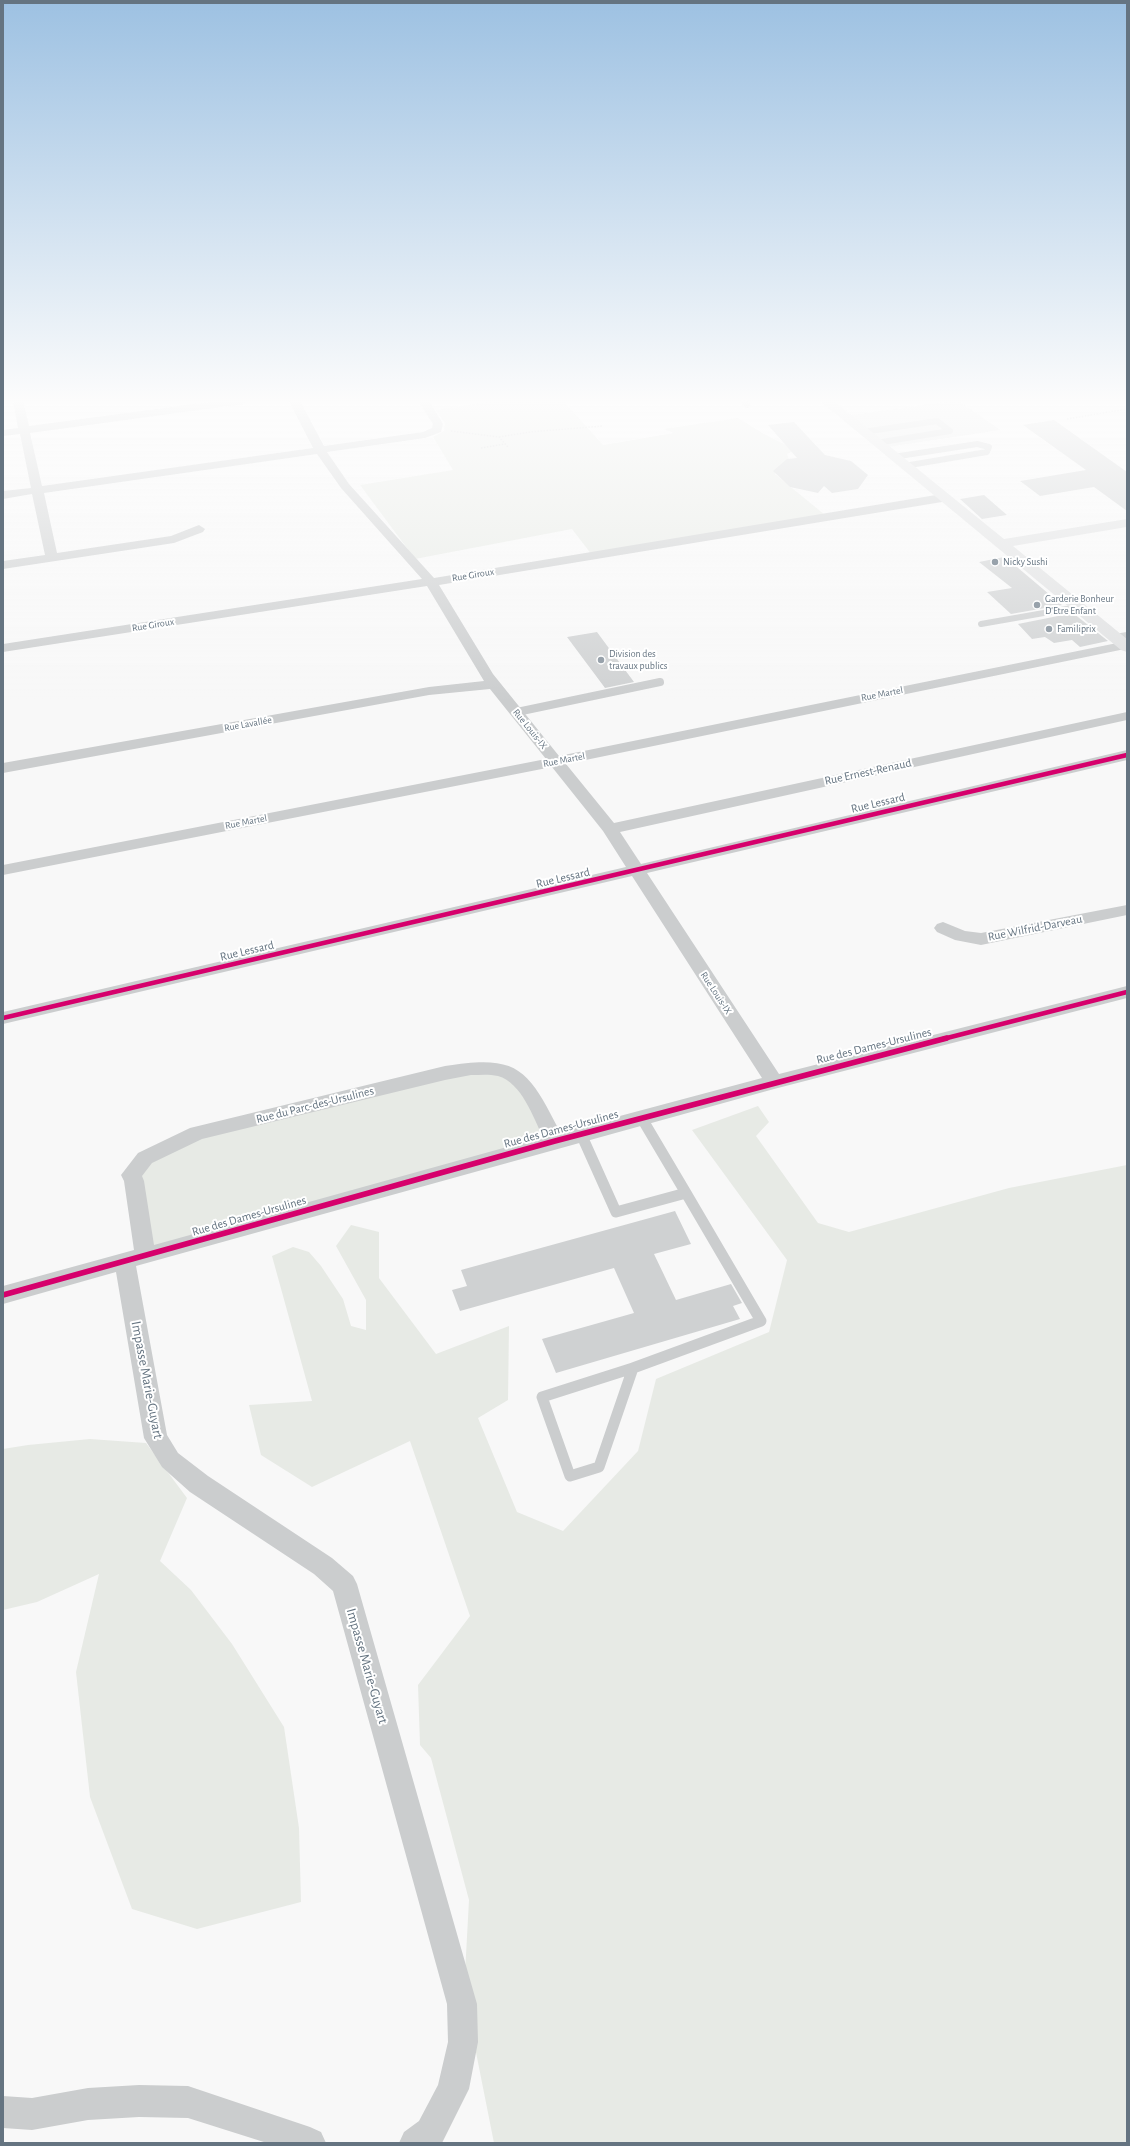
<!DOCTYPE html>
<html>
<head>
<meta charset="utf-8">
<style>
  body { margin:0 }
  #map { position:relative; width:1130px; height:2146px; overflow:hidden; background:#f8f8f8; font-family:"Alegreya Sans",sans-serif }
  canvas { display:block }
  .frame { position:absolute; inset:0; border:4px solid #657481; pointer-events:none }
</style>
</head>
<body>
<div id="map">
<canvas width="1130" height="2146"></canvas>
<div class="frame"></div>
</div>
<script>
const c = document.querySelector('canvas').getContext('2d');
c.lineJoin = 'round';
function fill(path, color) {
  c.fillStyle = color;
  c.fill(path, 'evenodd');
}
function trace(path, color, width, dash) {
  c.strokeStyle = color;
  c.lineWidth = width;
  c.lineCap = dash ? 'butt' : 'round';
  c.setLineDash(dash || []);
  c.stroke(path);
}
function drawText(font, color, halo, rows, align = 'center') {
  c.font = font + ' "Alegreya Sans",sans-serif';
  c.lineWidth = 4;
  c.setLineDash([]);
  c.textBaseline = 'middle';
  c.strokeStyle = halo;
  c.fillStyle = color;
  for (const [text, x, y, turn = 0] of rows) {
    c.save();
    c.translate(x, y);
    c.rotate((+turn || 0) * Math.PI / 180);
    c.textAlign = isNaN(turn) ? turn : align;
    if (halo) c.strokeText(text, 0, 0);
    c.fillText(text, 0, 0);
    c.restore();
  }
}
const built = new Path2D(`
  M 953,401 L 959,401 L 1000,430 L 882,448 L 844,416 Z`);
const green = new Path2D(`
  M 497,401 L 563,401 L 603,445 L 674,433 L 664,429 L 738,418 L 764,434 L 796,450 L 787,454 L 789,459 L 775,474 L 825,515 L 592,555 L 572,529 L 415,559 L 360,485 L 453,470 L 433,437 L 444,431 L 445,423 L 436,410 Z
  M 445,1073 L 512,1073 L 555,1141 L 145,1256 L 134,1181 L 166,1146 Z
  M 758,1106 L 769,1122 L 756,1136 L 818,1223 L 849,1232 L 1009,1188 L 1127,1165 L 1127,2143 L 494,2143 L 464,1992 L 469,1900 L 431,1758 L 420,1745 L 418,1685 L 470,1616 L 410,1441 L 312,1487 L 261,1455 L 249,1405 L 312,1401 L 272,1256 L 293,1247 L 309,1252 L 321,1266 L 343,1299 L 351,1326 L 366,1330 L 366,1300 L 336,1246 L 351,1225 L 379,1232 L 379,1278 L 436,1354 L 509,1326 L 508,1400 L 478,1418 L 517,1512 L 563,1531 L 638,1451 L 656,1379 L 769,1332 L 787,1260 L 692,1130 Z
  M 90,1439 L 146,1443 L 187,1498 L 160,1561 L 191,1590 L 232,1644 L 284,1727 L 299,1828 L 301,1902 L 197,1929 L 132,1909 L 90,1797 L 76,1672 L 99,1574 L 37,1602 L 3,1610 L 3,1449 L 28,1445 Z`);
const building = new Path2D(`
  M 1054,420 L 1127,472 L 1127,511 L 1094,487 L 1040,496 L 1020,481 L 1086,470 L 1023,425 Z
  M 794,422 L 825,455 L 851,461 L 868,475 L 858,489 L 832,493 L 824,486 L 818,493 L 790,487 L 773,471 L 787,459 L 797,458 L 768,425 Z
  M 984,495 L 1007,515 L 982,519 L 960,499 Z
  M 1004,557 L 1011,562 L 1062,605 L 1011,614 L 987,592 L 1012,588 L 979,562 Z
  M 1073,613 L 1108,641 L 1080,647 L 1072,640 L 1054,643 L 1045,637 L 1032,639 L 1018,624 Z
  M 597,632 L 634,682 L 605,688 L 567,637 Z
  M 675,1211 L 691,1244 L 654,1254 L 676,1300 L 731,1284 L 742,1303 L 733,1306 L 740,1319 L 556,1373 L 542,1339 L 634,1313 L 614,1268 L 460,1311 L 452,1290 L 467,1286 L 461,1270 Z`);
const path = new Path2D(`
  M 1067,419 L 1127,409
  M 451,431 L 499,437 L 508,447
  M 499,437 L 530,432 L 602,426
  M 481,448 L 505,444`);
const serviceFar2 = new Path2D(`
  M 743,401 L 747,405
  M 863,432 L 937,421 L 950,431 L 876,443
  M 893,457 L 977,444 L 989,447 L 987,452 L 904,466
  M 981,624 L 1078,607
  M 1115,637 L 1127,635`);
const serviceFar1 = new Path2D(`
  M 517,712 L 660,682`);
const service = new Path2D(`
  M 581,1134 L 616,1212 L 686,1193 L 641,1117
  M 633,1368 L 599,1467 L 570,1476 L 542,1397 Z
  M 633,1368 L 761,1321 L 686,1193`);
const minor = new Path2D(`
  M 13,401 L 23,401 L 29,426 L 217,401 L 248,401 L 243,404 L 30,433 L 42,486 L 313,448 L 289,401 L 300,401 L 324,446 L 423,432 L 432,428 L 433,424 L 418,401 L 429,401 L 443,424 L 441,432 L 425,438 L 327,452 L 349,484 L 434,578 L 942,494 L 948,498 L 942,502 L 439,585 L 493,674 L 559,756 L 1127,641 L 1127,649 L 1125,649 L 566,764 L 614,823 L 1127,712 L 1127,720 L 620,832 L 641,864 L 1127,750 L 1127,760 L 647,873 L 779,1074 L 1127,986 L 1127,998 L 774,1089 L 136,1266 L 167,1435 L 178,1453 L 208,1476 L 332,1558 L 353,1576 L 357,1584 L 477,2004 L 478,2042 L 469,2089 L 442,2143 L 399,2143 L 404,2132 L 419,2121 L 438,2085 L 448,2042 L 447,2004 L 333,1591 L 314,1574 L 190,1492 L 162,1467 L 144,1438 L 116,1272 L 3,1304 L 3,1286 L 134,1250 L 124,1181 L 121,1175 L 138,1153 L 190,1128 L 445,1066 C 519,1054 528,1069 560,1132 L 762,1078 L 632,876 L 3,1024 L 3,1012 L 626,867 L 603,831 L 552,767 L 3,875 L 3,865 L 546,759 L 490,689 L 429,695 L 3,773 L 3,763 L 429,687 L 484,681 L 427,586 L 3,652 L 3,644 L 422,579 L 341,488 L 317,454 L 44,493 L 57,553 L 171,536 L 199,525 L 205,529 L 203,532 L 174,543 L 3,569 L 3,561 L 45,555 L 32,494 L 3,499 L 3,491 L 31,488 L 20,434 L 3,436 L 3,430 L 18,428 ZM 471,1075 C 480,1075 489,1074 498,1076 C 522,1083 533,1117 543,1137 L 154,1245 L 144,1181 L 142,1176 L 152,1163 L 202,1139 L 445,1080 Z
  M 1127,905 L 1127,915 L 981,945 L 955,940 L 937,932 L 934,928 L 937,924 L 943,922 L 965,931 L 981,933 Z
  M 139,2085 L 188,2086 L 310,2127 L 321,2132 L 326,2143 L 267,2143 L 188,2118 L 139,2117 L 88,2120 L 32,2130 L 3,2128 L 3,2096 L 32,2098 L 88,2088 Z`);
const secondary = new Path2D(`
  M 820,401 L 834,401 L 1004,539 L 1127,519 L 1127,527 L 1013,546 L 1127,639 L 1127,652 L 1121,650 Z`);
const cyclewayFar1 = new Path2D(`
  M 3,1018 L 1127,755
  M 943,1039 L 1127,992`);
const cycleway = new Path2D(`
  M 3,1295 L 555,1141 L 947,1038`);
const markers = [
  [995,562,4,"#98a2ab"],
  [1037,605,4,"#98a2ab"],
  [1049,629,4,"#98a2ab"],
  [601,660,4,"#98a2ab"]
];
const farPoinames = [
  ["Nicky Sushi",1003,562],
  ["Garderie Bonheur",1045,599],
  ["D'Etre Enfant",1045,611],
  ["Familiprix",1057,629],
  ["Division des",609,654],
  ["travaux publics",609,666]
];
const farStreetnames = [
  ["Rue Giroux",473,575,-9],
  ["Rue Giroux",153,625,-9],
  ["Rue Martel",882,694,-11],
  ["Rue Lavallée",248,724,-10],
  ["Rue Louis-IX",530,729,51],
  ["Rue Martel",564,760,-11],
  ["Rue Martel",246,822,-11],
  ["Rue Louis-IX",716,993,57]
];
const streetNames = [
  ["Rue Ernest-Renaud",868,772,-12],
  ["Rue Lessard",878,803,-13],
  ["Rue Lessard",563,878,-13],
  ["Rue Wilfrid-Darveau",1035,928,-11],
  ["Rue Lessard",247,951,-13],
  ["Rue des Dames-Ursulines",874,1046,-14],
  ["Rue du Parc-des-Ursulines",315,1105,-14],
  ["Rue des Dames-Ursulines",561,1129,-15],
  ["Rue des Dames-Ursulines",249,1216,-16]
];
const nearStreetnames = [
  ["Impasse Marie-Guyart",147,1380,79],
  ["Impasse Marie-Guyart",367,1666,74]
];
fill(built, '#e7e8e8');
fill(green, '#e7eae5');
fill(building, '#cfd1d2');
trace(path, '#c9cacb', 1.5, [1.5, 1.5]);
trace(serviceFar2, '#cbcdce', 6);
trace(serviceFar1, '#cbcdce', 8);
trace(service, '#cbcdce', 11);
fill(minor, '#cbcdce');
fill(secondary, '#dfe0e1');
trace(cyclewayFar1, '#d6006c', 4.5);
trace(cycleway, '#d6006c', 5.5);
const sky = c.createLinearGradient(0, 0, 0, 702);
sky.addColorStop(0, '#9dc1e2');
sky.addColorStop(0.57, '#fcfcfc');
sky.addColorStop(1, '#fcfcfc00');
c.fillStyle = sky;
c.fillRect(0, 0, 1130, 702);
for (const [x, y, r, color] of markers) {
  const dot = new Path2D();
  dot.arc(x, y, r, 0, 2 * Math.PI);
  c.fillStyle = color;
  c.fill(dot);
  trace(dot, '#fff', 1.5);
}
drawText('10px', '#657481', '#fff', farPoinames, 'left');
drawText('10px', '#657481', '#fff', farStreetnames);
drawText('12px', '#657481', '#fff', streetNames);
drawText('14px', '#657481', '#fff', nearStreetnames);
</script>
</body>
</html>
